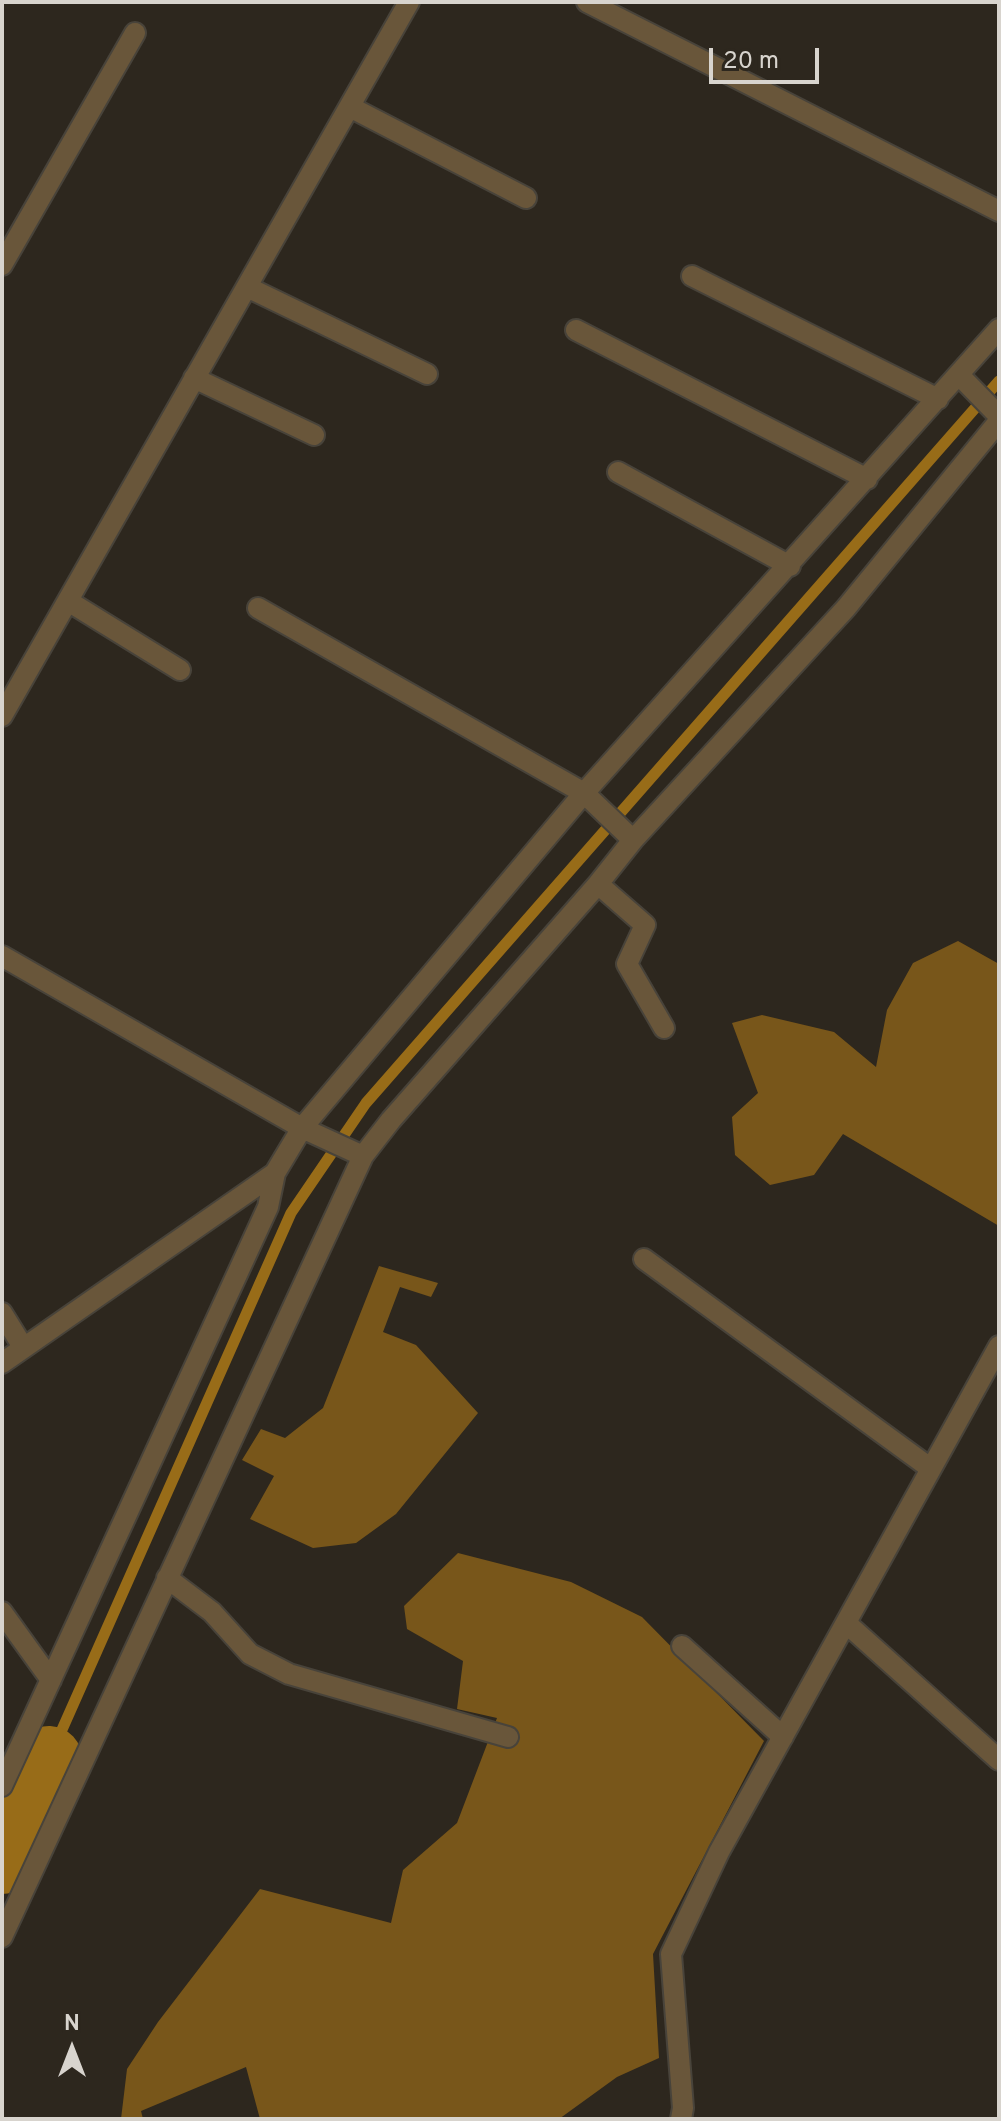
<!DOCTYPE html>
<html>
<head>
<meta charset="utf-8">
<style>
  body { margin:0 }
  #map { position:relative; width:1001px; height:2121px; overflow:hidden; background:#2d271e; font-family:Overpass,sans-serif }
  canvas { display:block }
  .frame { position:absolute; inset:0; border:4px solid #d8d4ce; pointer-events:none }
  .north { position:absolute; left:32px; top:2009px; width:80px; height:80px; -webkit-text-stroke:6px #2d271e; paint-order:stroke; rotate:0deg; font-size:22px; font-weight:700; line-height:32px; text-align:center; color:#d8d4ce }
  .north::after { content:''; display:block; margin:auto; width:28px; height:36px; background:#d8d4ce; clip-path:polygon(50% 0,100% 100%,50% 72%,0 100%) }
  .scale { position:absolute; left:709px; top:48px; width:110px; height:36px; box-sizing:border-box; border:4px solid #d8d4ce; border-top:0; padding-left:10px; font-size:24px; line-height:28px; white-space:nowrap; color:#d8d4ce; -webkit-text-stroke:6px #2d271e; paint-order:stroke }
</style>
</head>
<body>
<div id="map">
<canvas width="1001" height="2121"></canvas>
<div class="frame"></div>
<div class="north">N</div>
<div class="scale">20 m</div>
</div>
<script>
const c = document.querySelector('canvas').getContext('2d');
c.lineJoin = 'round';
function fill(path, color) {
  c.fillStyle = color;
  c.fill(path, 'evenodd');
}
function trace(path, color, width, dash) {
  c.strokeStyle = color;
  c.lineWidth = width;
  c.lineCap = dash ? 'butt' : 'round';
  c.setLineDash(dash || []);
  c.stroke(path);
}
const forest = new Path2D(`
  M 958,941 L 999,964 L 999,1226 L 843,1134 L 814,1175 L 770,1185 L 735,1155 L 732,1117 L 758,1093 L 732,1023 L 762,1015 L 834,1032 L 876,1067 L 887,1010 L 913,963 Z
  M 379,1266 L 438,1283 L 431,1297 L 400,1287 L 383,1332 L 416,1345 L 478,1413 L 396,1514 L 356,1543 L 313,1548 L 250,1519 L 274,1476 L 242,1460 L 261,1429 L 285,1438 L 323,1408 Z
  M 458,1553 L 571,1582 L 642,1617 L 764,1741 L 653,1954 L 659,2058 L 617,2077 L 559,2119 L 260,2119 L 246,2067 L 141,2111 L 143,2119 L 121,2119 L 127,2069 L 158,2022 L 260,1889 L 391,1923 L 403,1870 L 457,1823 L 497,1718 L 457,1709 L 463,1661 L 407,1629 L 404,1606 Z`);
const stream = new Path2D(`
  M 49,1759 L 291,1213 L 366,1103 L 999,381`);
const river = new Path2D(`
  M 2,1861 L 49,1759`);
const minor = new Path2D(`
  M 587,2 L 999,211
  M 350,107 L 526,198
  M 2,265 L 135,33
  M 692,276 L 938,399
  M 247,287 L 427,374
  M 576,330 L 867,479
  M 959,375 L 999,416
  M 194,378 L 314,435
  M 618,472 L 790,566
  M 68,601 L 180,670
  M 258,608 L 584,793 L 633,840
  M 2,716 L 409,2
  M 598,884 L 645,925 L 627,964 L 664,1028
  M 2,956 L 302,1128 L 363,1156
  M 644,1259 L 930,1468
  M 2,1313 L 23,1347
  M 2,1363 L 275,1173
  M 167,1578 L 212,1612 L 250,1654 L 289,1674 L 508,1737
  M 2,1612 L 51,1680
  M 846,1623 L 999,1760
  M 682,1646 L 783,1737
  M 2,1786 L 268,1207 L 275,1173 L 302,1128 L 584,793 L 999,329
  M 2,1937 L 363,1156 L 391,1120 L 598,884 L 633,840 L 846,608 L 999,421
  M 681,2119 L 683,2108 L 671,1954 L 719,1852 L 999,1346`);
fill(forest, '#78561a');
trace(stream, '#986c18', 11);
trace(river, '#986c18', 66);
trace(minor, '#48433a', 24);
trace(minor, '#69563a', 20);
</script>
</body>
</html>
